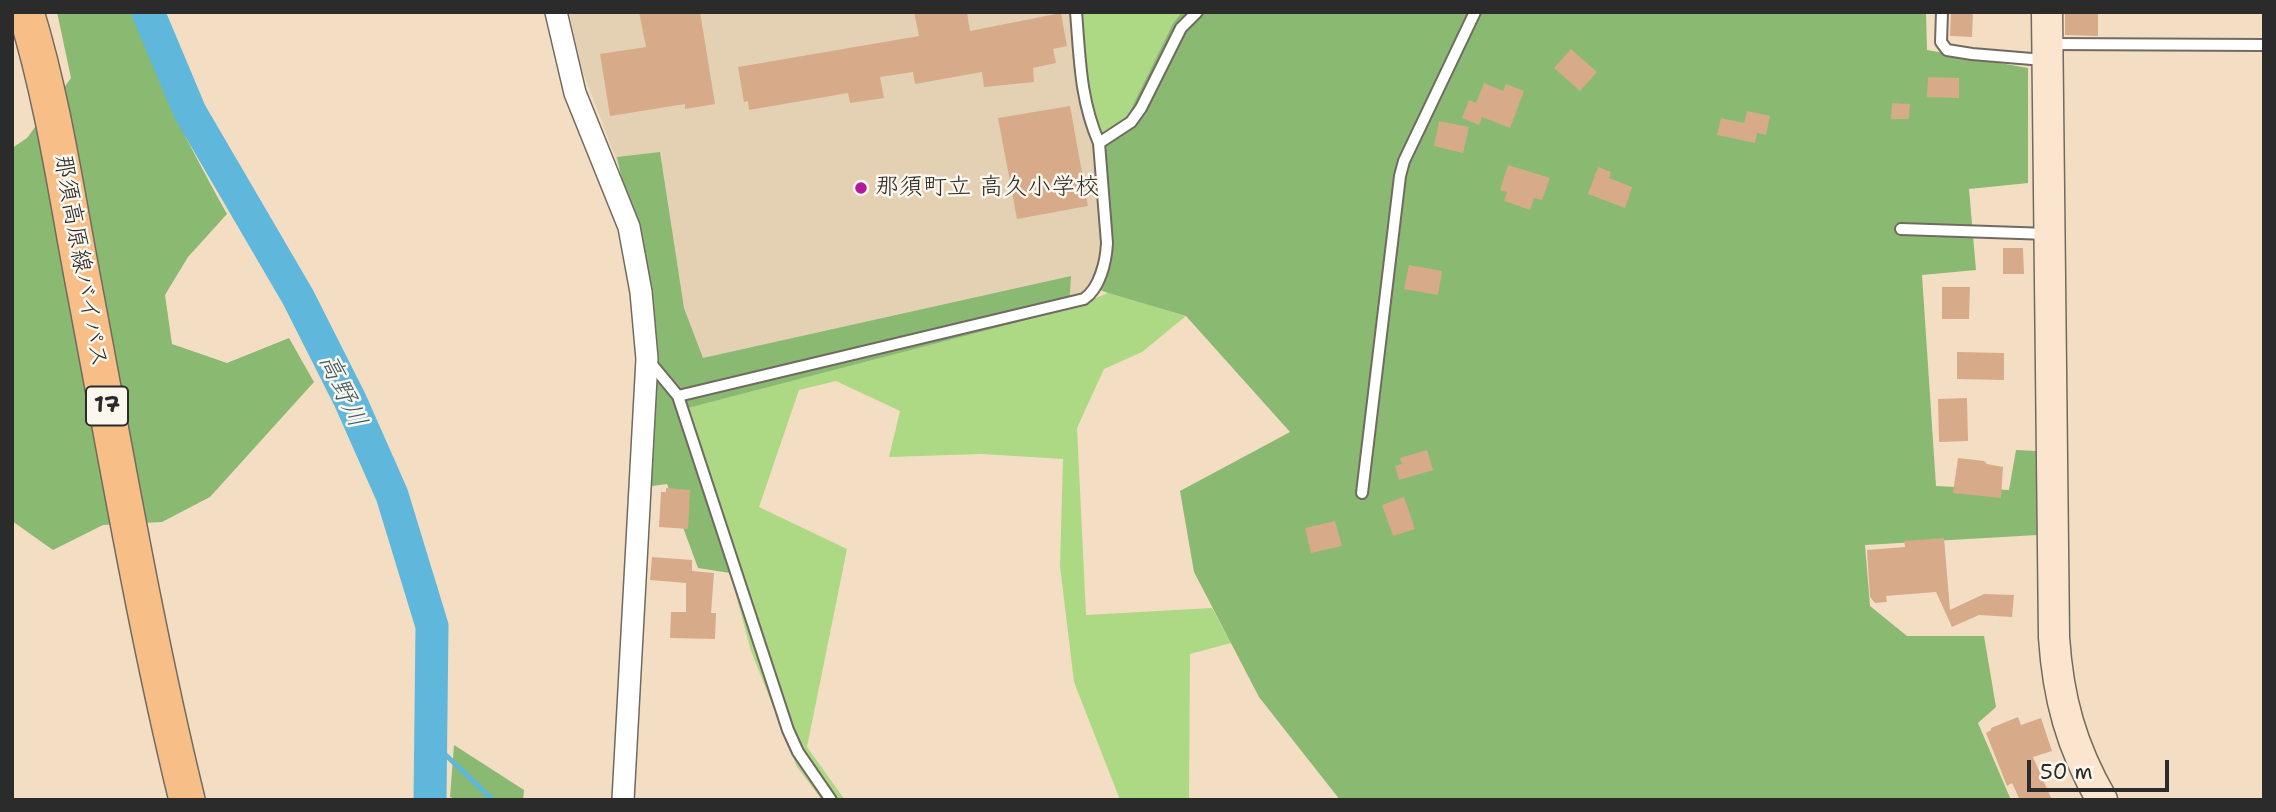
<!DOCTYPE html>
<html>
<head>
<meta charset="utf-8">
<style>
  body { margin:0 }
  #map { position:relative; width:2276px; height:812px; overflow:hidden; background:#f4dec3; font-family:"Shantell Sans",sans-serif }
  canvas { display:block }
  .frame { position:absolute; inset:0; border:14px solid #2b2b2b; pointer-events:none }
  .scale { position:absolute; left:2027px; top:760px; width:142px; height:32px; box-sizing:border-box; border:4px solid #2b2b2b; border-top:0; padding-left:9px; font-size:21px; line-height:24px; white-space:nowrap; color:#2b2b2b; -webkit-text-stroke:5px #fbf7ec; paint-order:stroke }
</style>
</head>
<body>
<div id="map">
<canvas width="2276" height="812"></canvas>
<div class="frame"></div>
<div class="scale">50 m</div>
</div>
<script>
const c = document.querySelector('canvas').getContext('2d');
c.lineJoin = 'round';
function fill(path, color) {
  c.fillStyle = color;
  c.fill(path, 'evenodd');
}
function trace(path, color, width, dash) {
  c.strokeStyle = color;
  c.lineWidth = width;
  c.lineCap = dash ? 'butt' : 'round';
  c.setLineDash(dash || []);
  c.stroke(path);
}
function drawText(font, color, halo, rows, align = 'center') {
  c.font = font + ' "Shantell Sans","Klee One",sans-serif';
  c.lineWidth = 5;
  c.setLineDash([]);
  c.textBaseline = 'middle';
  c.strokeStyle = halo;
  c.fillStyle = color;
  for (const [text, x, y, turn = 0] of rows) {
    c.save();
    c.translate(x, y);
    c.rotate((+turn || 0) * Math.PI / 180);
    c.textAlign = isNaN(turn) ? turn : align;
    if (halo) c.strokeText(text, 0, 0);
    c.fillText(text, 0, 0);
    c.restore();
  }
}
const built = new Path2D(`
  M 569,12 L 1073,12 L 1079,92 L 1092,140 L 1102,250 L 1089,286 L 1078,295 L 687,387 L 645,235 L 582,70 Z`);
const green = new Path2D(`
  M 1073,12 L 1182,12 L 1173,23 L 1127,117 L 1092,140 L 1079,93 Z
  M 1108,293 L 1186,316 L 1142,352 L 1104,369 L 1077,428 L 1086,615 L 1212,608 L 1231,643 L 1190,654 L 1189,800 L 1120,800 L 1074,682 L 1060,566 L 1063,459 L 981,454 L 889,457 L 900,411 L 836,381 L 799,390 L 759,507 L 847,549 L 807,747 L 845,800 L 822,800 L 797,767 L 751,651 L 730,573 L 679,410 L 1069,309 Z`);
const forest = new Path2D(`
  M 57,12 L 136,12 C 155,84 192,150 227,214 L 188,257 L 165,295 L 172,344 L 227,363 L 289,338 L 314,382 L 210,497 L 162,522 L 103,525 L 53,550 L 12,521 L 12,148 L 27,138 L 71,78 Z
  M 1182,12 L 1926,12 L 1927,50 L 2028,68 L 2028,183 L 1969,189 L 1976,270 L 1922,275 L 1936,486 L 2009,490 L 2016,450 L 2036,451 L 2037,535 L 1865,545 L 1870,606 L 1907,636 L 1984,636 L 1996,707 L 1978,723 L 2011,800 L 1340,800 L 1259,697 L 1194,572 L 1180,491 L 1290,432 L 1186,316 L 1108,293 L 1089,286 L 1102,250 L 1092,140 L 1127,117 L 1173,23 Z
  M 660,152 L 684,308 L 703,358 L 1071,276 L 1069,309 L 680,410 L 730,573 L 698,568 L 667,484 L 645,487 L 651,389 L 657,348 L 617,157 Z
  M 454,745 L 524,790 L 523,800 L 458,800 L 450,797 Z`);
const stream = new Path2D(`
  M 432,742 L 493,800`);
const river = new Path2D(`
  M 148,12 L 190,112 L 298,297 L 350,400 L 392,495 L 432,626 L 430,800`);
const building = new Path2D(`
  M 639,12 L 700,12 L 715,104 L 685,109 L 685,104 L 610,116 L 600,54 L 646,47 Z
  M 914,12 L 967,12 L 970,31 L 1061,13 L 1067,46 L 1053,49 L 1056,63 L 1033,68 L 1034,82 L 984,87 L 982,72 L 915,84 L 913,72 L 880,77 L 884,98 L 850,103 L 848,93 L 749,110 L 748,101 L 744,102 L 738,67 L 919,36 Z
  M 1951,12 L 1973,12 L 1972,37 L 1950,36 Z
  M 2065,12 L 2098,12 L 2098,36 L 2065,35 Z
  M 1571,49 L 1597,72 L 1580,91 L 1554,68 Z
  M 1928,77 L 1959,78 L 1959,98 L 1927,97 Z
  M 1484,83 L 1503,91 L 1506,84 L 1524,91 L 1510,128 L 1482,117 L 1479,125 L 1462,118 L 1469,100 L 1476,103 Z
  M 1892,103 L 1910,104 L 1909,119 L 1891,119 Z
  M 1070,106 L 1088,206 L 1017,219 L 998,118 Z
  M 1747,111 L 1770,116 L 1766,135 L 1757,133 L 1755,143 L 1717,135 L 1721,118 L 1744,123 Z
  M 1439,121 L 1469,127 L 1463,153 L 1434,146 Z
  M 1508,165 L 1550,178 L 1542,200 L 1534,198 L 1530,210 L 1504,201 L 1507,192 L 1500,190 Z
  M 1598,167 L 1611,172 L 1609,178 L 1632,187 L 1625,208 L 1588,194 Z
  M 2003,248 L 2023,248 L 2024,274 L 2003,274 Z
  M 1409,265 L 1442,271 L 1438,295 L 1404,289 Z
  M 1942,287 L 1970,287 L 1969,319 L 1942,319 Z
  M 1957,352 L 2004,353 L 2004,380 L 1957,379 Z
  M 1967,398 L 1968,441 L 1939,442 L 1938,399 Z
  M 1427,450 L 1433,470 L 1399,480 L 1395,466 L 1402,464 L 1400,458 Z
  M 1958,458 L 1984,461 L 1987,464 L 2003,467 L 2001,498 L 1953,493 Z
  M 666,488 L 690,490 L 688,529 L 659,527 L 661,492 L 666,492 Z
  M 1404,497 L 1415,529 L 1393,536 L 1382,505 Z
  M 1335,521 L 1342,546 L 1311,553 L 1305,528 Z
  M 1944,538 L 1950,610 L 1984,594 L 2014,595 L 2012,617 L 1979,615 L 1952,627 L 1936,592 L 1886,596 L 1887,602 L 1875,603 L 1870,597 L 1867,550 L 1905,547 L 1904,541 Z
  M 652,557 L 692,560 L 692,571 L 714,573 L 711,613 L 716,613 L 715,639 L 670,638 L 671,612 L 686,612 L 686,583 L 650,580 Z
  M 2018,717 L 2021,725 L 2041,718 L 2052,751 L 2033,757 L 2052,800 L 2020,800 L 2012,783 L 2007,786 L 1986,733 L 1991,730 L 1991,728 Z`);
const lane = new Path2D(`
  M 1076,12 C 1080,60 1080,99 1099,143
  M 1942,12 L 1941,42 L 1947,50 L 1972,54 L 2044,60
  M 2050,44 L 2264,45
  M 1901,229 L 2049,234
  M 649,361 L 678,396 L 788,730 L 798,752 L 831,800
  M 678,396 L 1084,299 C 1100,288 1106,262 1107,243 L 1099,143 L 1131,122 L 1141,108 L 1181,28 L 1197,12
  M 1362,493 L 1400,176 L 1404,161 L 1475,12`);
const street = new Path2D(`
  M 556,12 L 575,93 L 629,227 L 641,292 L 647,359 L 623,800`);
const secondary = new Path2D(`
  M 2047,12 L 2054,637 C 2058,698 2071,746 2102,800`);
const primary = new Path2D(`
  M 26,12 C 53,100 66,191 83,281 C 116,454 145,628 187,800`);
const markers = [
  [861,188,7,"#b5179e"]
];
const shields = [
  [107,406,42]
];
const shieldNames = [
  ["17",107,406]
];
const poiNames = [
  ["那須町立 高久小学校",875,188]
];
const streetNames = [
  ["那須高原線バイパス",80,261,80]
];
const waterNames = [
  ["高野川",342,391,65]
];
fill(built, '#e4d1b4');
fill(green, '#add985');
fill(forest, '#8ab972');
trace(stream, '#5fb8dc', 5);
trace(river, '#5fb8dc', 33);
fill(building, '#d7ab89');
trace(lane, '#716a60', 14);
trace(street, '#716a60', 24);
trace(secondary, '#716a60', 33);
trace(primary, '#716a60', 38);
trace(lane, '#fff', 10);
trace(street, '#fff', 21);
trace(secondary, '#fce5cf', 30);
trace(primary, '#f7be87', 35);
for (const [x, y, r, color] of markers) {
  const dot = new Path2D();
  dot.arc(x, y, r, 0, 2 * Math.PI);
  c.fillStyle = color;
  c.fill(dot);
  trace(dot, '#fbf7ec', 2.5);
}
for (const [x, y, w] of shields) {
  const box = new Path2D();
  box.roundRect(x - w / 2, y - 19.5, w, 39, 5);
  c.fillStyle = '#fbf7ec';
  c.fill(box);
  trace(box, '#2b2b2b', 2);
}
drawText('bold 23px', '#2b2b2b', null, shieldNames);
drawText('24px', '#2b2b2b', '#fbf7ec', poiNames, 'left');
drawText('24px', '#2b2b2b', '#fbf7ec', streetNames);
drawText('italic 26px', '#3d5c69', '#fbf7ec', waterNames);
</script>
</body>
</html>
